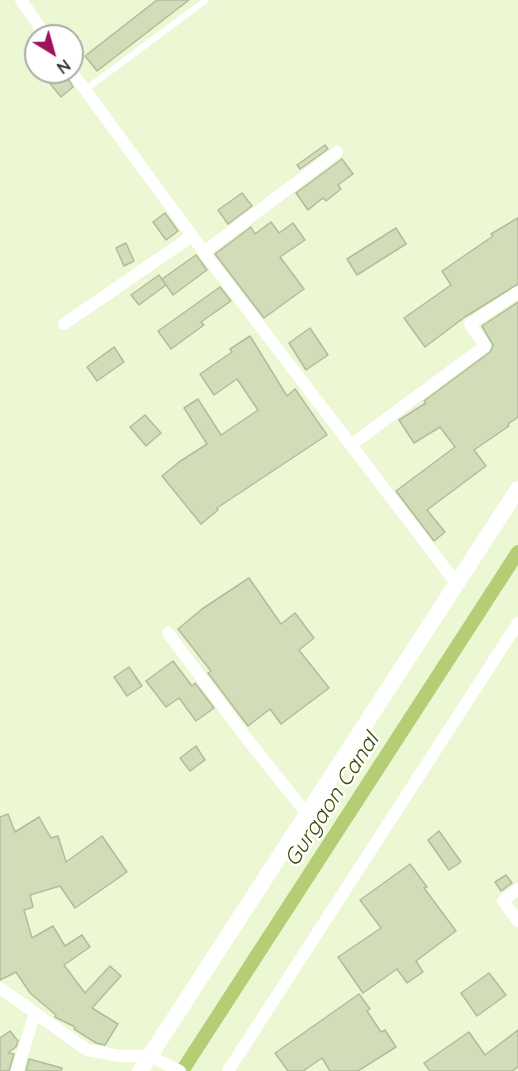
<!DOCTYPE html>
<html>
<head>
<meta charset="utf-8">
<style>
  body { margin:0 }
  #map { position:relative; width:518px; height:1071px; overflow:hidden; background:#ecf7d4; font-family:Quicksand,sans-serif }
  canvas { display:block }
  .north { position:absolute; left:24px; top:24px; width:60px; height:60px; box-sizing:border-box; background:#fff; border:2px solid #abada7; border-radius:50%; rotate:143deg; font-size:16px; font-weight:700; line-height:24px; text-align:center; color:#2d3124 }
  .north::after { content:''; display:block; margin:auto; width:21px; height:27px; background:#9d115e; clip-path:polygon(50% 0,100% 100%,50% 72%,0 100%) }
</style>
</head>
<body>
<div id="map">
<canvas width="518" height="1071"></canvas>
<div class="north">N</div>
</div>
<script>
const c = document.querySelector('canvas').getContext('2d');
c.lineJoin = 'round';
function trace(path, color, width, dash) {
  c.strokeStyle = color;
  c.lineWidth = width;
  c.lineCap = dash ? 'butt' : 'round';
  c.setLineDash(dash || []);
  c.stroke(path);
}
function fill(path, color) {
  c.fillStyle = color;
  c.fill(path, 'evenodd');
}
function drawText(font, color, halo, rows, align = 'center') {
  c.font = font + ' Quicksand,sans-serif';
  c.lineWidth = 5;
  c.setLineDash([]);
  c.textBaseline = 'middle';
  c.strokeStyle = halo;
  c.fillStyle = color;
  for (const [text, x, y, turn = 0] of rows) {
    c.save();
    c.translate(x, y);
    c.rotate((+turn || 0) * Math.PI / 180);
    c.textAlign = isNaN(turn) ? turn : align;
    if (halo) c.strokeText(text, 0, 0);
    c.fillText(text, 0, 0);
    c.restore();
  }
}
const canal = new Path2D(`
  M 182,1071 L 518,552`);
const building = new Path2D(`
  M 157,0 L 189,0 L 97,71 L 85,56 Z
  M 41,72 L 64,72 L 73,87 L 61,97 Z
  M 325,145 L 328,149 L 300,169 L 297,165 Z
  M 342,159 L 353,174 L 338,185 L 341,189 L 326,201 L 323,198 L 308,210 L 296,193 Z
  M 242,193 L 252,206 L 228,224 L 218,210 Z
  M 165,213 L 178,231 L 166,240 L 153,222 Z
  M 518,218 L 518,284 L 465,317 L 425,347 L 404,318 L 451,285 L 442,271 L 493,236 L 491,234 Z
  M 271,222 L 279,233 L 293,223 L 305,240 L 280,257 L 304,289 L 264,318 L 215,254 L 251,227 L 255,234 Z
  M 396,228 L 406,244 L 357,275 L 347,259 Z
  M 126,243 L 134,261 L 124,266 L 116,248 Z
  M 196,255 L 207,270 L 173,295 L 162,279 Z
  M 159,275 L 166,285 L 139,305 L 131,295 Z
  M 220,287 L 231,301 L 201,322 L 204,325 L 171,349 L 158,331 Z
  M 518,302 L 518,417 L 508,424 L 509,426 L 474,450 L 486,466 L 427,510 L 445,532 L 434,541 L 396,491 L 455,447 L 440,427 L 414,443 L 399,420 L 426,403 L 424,401 L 490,352 L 493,345 L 482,326 Z
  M 310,328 L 328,355 L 306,370 L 289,343 Z
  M 250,336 L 287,396 L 295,389 L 327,435 L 217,508 L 218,510 L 201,524 L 162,476 L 179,462 L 207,444 L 184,408 L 198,399 L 221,435 L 258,410 L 237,379 L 214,395 L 200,374 L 232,352 L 230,349 Z
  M 114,347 L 124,362 L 97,381 L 87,367 Z
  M 145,415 L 161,433 L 146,446 L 130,427 Z
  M 249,578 L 281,624 L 295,613 L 314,638 L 299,650 L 329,688 L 281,724 L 270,709 L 248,726 L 208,673 L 211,671 L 178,629 L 202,609 Z
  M 173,661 L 192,686 L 195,683 L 214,708 L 196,721 L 179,698 L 166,707 L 146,681 Z
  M 129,667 L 142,686 L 127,696 L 114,677 Z
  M 196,746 L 205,760 L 190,771 L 180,758 Z
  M 8,814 L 15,832 L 39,817 L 51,838 L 58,836 L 66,862 L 102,836 L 127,872 L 75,908 L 60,886 L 30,895 L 33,907 L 24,910 L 32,938 L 53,926 L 65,946 L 82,935 L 90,947 L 64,965 L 85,993 L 110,966 L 121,976 L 92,1008 L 118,1024 L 105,1045 L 96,1043 L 74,1029 L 75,1027 L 55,1017 L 56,1015 L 30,993 L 16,972 L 0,980 L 0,817 Z
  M 439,831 L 461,862 L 449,870 L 428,840 Z
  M 410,864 L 427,887 L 424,888 L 456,931 L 416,961 L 423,972 L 407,983 L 397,969 L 363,993 L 338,957 L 381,928 L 360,900 Z
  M 506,875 L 512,883 L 501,891 L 495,882 Z
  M 489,973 L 506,995 L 477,1016 L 461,993 Z
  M 359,994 L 370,1009 L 367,1011 L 381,1032 L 385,1030 L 396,1047 L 358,1071 L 330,1071 L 322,1058 L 303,1071 L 288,1071 L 275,1053 Z
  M 518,1030 L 518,1067 L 512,1071 L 430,1071 L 424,1063 L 469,1032 L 485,1055 Z
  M 10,1031 L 18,1041 L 16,1047 L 8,1053 L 14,1054 L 9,1071 L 0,1071 L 0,1038 Z
  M 29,1059 L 62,1068 L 61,1071 L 26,1071 Z`);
const lane = new Path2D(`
  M 85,90 L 206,0`);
const street = new Path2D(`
  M 21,0 L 46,36
  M 72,72 L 212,263 L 457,584
  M 204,252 L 337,152
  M 64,324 L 192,236
  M 351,445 L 485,346 L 470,324 L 518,292
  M 168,633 L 244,735 L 307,814
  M 518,889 L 503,901 L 518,921
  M 0,988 L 87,1050 L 120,1056 L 150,1056 L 180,1071
  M 17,1071 L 35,1013
  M 228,1071 L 518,623`);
const secondary = new Path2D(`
  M 140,1071 L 518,489`);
const waterNames = [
  ["Gurgaon Canal",332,800,-57]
];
trace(canal, '#b5cd74', 14);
fill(building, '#d1dcb9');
trace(building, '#b1bc9a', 1.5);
trace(lane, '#fff', 6);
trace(street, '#fff', 12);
trace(secondary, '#fff', 16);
drawText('italic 22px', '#3b4905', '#fff', waterNames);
</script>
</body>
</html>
